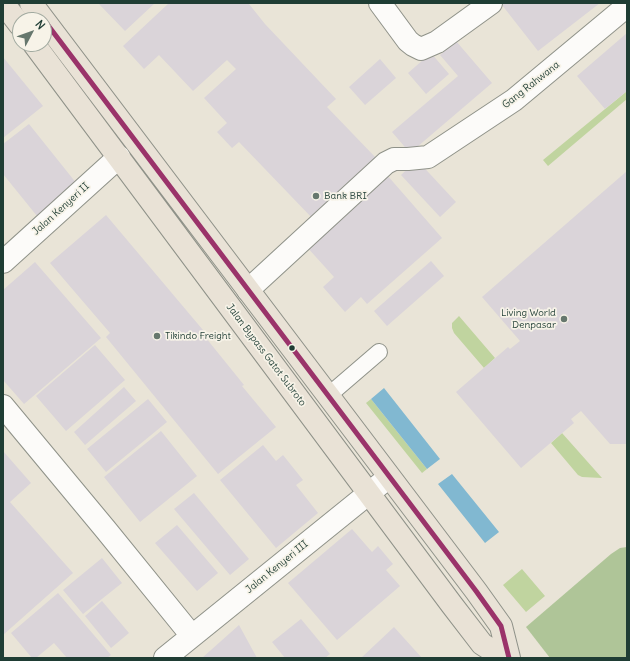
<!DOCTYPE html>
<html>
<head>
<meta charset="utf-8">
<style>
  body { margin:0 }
  #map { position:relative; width:630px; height:661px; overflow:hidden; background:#e9e4d7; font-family:Delius,sans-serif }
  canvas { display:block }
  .frame { position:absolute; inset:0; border:4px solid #1f3d34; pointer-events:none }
  .north { position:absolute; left:12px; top:12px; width:40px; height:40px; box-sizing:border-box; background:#f7f3e8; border:1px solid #a1aaa0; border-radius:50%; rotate:49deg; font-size:11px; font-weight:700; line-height:16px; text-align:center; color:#1f3d34 }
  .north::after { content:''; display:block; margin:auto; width:14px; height:18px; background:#66776d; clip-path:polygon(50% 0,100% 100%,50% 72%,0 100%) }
</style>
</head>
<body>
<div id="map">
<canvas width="630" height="661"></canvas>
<div class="frame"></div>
<div class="north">N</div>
</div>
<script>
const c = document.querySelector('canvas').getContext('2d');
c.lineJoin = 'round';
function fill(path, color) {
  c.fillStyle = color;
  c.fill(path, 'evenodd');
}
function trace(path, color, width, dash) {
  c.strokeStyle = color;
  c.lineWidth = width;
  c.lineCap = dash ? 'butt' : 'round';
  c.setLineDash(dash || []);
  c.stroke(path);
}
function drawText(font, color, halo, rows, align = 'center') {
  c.font = font + ' Delius,sans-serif';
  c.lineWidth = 3.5;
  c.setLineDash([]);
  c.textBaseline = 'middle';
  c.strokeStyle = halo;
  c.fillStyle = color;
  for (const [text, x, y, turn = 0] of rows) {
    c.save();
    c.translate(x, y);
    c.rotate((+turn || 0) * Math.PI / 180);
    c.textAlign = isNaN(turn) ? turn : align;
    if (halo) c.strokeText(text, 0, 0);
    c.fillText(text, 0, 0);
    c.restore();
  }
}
const green = new Path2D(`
  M 627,91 L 627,99 L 548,166 L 543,160 Z
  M 459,316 L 495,358 L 484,368 L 454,333 L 452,328 L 452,323 Z
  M 371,399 L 427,469 L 422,473 L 366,403 Z
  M 562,433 L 602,478 L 582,477 L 578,475 L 551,443 Z
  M 522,569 L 545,596 L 526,612 L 503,585 Z`);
const forest = new Path2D(`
  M 627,547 L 627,658 L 550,658 L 526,627 L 611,554 L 620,548 Z`);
const water = new Path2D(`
  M 384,388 L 440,459 L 427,469 L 371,399 Z
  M 452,474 L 499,532 L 485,543 L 438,484 Z`);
const building = new Path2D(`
  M 98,3 L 155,3 L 125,31 Z
  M 169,3 L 251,3 L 249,4 L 265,24 L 336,99 L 327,107 L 377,159 L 314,220 L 239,142 L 232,148 L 217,132 L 227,123 L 204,98 L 236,69 L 227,60 L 193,91 L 159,55 L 144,69 L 123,46 Z
  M 504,3 L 600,3 L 538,51 L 502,5 Z
  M 627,33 L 627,91 L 605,109 L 577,76 Z
  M 456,41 L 492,83 L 410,153 L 392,132 L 458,76 L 440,55 Z
  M 431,53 L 449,74 L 426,94 L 408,73 Z
  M 3,57 L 43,106 L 3,138 Z
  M 380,59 L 396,78 L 365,105 L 349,87 Z
  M 29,124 L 77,184 L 37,216 L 3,174 L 3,144 Z
  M 417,160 L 456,202 L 440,217 L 401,175 Z
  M 627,171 L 627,444 L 610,444 L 581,411 L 571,419 L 574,423 L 521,468 L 456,392 L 508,347 L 510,349 L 520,341 L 482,297 Z
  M 387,175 L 442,238 L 367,304 L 361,297 L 345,312 L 323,287 L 334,277 L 306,246 Z
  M 106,215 L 208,336 L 206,338 L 244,385 L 242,386 L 276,427 L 218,474 L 106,337 L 110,333 L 50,263 Z
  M 431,261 L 444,276 L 387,326 L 374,311 Z
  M 35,262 L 101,338 L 24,404 L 3,380 L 3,290 Z
  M 95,345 L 125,380 L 66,431 L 36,396 Z
  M 124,387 L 136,401 L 85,445 L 74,432 Z
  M 148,399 L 167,422 L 106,472 L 87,449 Z
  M 161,431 L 197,476 L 140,522 L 104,477 Z
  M 263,445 L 276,461 L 283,455 L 303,480 L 296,485 L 318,513 L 276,548 L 220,480 Z
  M 3,451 L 31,483 L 10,502 L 73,573 L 3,635 Z
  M 194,493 L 249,559 L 230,575 L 174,509 Z
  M 177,525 L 218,573 L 197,591 L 155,543 Z
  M 352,529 L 372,552 L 378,546 L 393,564 L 386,570 L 400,586 L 337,640 L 288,583 Z
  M 102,558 L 122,583 L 83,614 L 63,590 Z
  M 58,593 L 111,655 L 107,658 L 67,658 L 54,643 L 36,658 L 32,658 L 11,633 Z
  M 102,601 L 129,633 L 111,648 L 85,616 Z
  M 301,619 L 330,654 L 325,658 L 285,658 L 272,642 Z
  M 239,625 L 257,658 L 202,658 Z
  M 394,627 L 422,658 L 361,658 Z`);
const service = new Path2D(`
  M 329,395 L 379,352`);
const minor = new Path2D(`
  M 380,3 L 408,41 L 413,45 L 421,49 L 437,42 L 491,3
  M 3,262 L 119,157
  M 248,290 L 386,163 L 394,159 L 408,159 L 428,157 L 514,100 L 627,6
  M 3,406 L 106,530 L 192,636
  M 165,658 L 389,477`);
const trunk = new Path2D(`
  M 3,3 L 20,25
  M 31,3 L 476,591 L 501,626 L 509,658
  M 34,44 L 452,605 L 482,644 L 504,658`);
const bus1 = new Path2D(`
  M 44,20 L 476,591 L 501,626 L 509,658`);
const markers = [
  [316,196,4,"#66776d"],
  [564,319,4,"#66776d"],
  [157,336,4,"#66776d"],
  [292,348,3.5,"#1f3d34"]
];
const streetNames = [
  ["Gang Rahwana",531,85,-38],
  ["Jalan Kenyeri II",61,209,-42],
  ["Jalan Bypass Gatot Subroto",266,355,53],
  ["Jalan Kenyeri III",277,567,-39]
];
const poiNames = [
  ["Bank BRI",324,196],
  ["Living World",556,313,"right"],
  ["Denpasar",556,325,"right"],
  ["Tikindo Freight",165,336]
];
fill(green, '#c0d49f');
fill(forest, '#afc598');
fill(water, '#81b8d1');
fill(building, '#dad4d9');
trace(service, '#8f9289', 18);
trace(minor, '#8f9289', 24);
trace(trunk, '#8f9289', 24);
trace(service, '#fcfbf9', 16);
trace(minor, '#fcfbf9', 22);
trace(trunk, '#e9e2d6', 22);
trace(bus1, '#9a336a', 5);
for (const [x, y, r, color] of markers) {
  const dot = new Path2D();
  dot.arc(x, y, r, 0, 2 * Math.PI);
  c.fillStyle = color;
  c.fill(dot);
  trace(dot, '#f7f3e8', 1.5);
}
drawText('10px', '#1f3d34', '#f7f3e8', streetNames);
drawText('10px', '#1f3d34', '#f7f3e8', poiNames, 'left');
</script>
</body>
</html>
